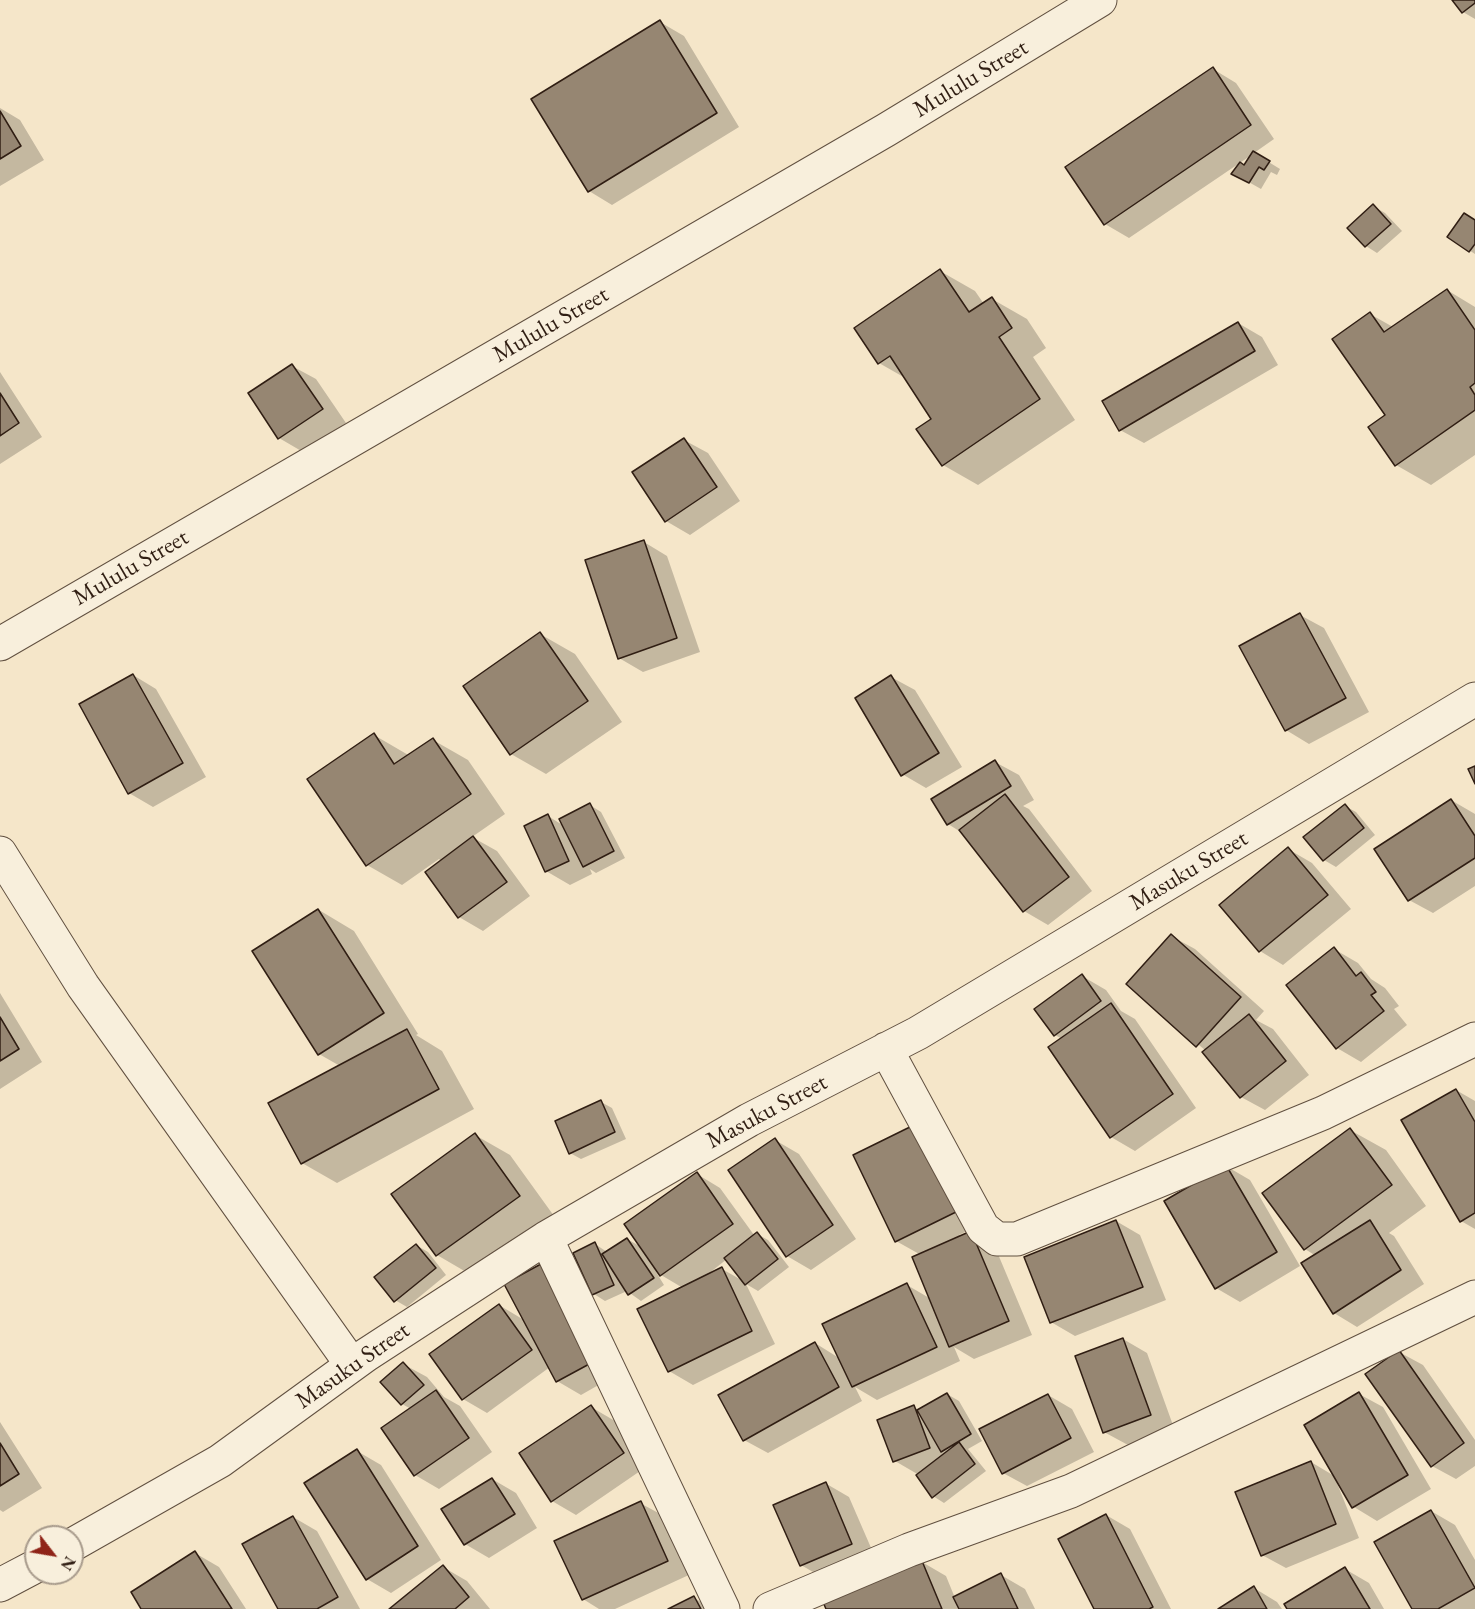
<!DOCTYPE html>
<html>
<head>
<meta charset="utf-8">
<style>
  body { margin:0 }
  #map { position:relative; width:1475px; height:1609px; overflow:hidden; background:#f5e6c9; font-family:"EB Garamond",serif }
  canvas { display:block }
  .north { position:absolute; left:24px; top:1525px; width:60px; height:60px; box-sizing:border-box; background:#f8efdc; border:2px solid #a89b8c; border-radius:50%; rotate:121deg; font-size:16px; font-weight:700; line-height:24px; text-align:center; color:#301e13 }
  .north::after { content:''; display:block; margin:auto; width:21px; height:27px; background:#8f2418; clip-path:polygon(50% 0,100% 100%,50% 72%,0 100%) }
</style>
</head>
<body>
<div id="map">
<canvas width="1475" height="1609"></canvas>
<div class="north">N</div>
</div>
<script>
const c = document.querySelector('canvas').getContext('2d');
c.lineJoin = 'round';
function fill(path, color) {
  c.fillStyle = color;
  c.fill(path, 'evenodd');
}
function trace(path, color, width, dash) {
  c.strokeStyle = color;
  c.lineWidth = width;
  c.lineCap = dash ? 'butt' : 'round';
  c.setLineDash(dash || []);
  c.stroke(path);
}
function drawText(font, color, halo, rows, align = 'center') {
  c.font = font + ' "EB Garamond",serif';
  c.lineWidth = 4.5;
  c.setLineDash([]);
  c.textBaseline = 'middle';
  c.strokeStyle = halo;
  c.fillStyle = color;
  for (const [text, x, y, turn = 0] of rows) {
    c.save();
    c.translate(x, y);
    c.rotate((+turn || 0) * Math.PI / 180);
    c.textAlign = isNaN(turn) ? turn : align;
    if (halo) c.strokeText(text, 0, 0);
    c.fillText(text, 0, 0);
    c.restore();
  }
}
const shadow = new Path2D(`
  M 1454,0 L 1475,0 L 1475,19 L 1463,12 Z
  M 660,22 L 684,36 L 739,127 L 612,205 L 589,191 Z
  M 1213,69 L 1236,83 L 1274,139 L 1254,153 L 1280,169 L 1277,175 L 1271,172 L 1261,189 L 1245,180 L 1245,167 L 1253,154 L 1129,238 L 1105,224 Z
  M 0,108 L 20,120 L 44,160 L 0,186 Z
  M 1373,206 L 1385,213 L 1402,231 L 1377,253 L 1366,246 L 1349,228 Z
  M 1475,221 L 1475,254 L 1449,237 Z
  M 940,271 L 975,291 L 984,304 L 992,299 L 1027,319 L 1046,348 L 1033,357 L 1075,420 L 978,485 L 943,465 L 933,419 L 907,379 L 879,363 Z
  M 1447,290 L 1475,307 L 1475,455 L 1431,485 L 1396,465 L 1370,314 L 1393,327 Z
  M 1238,323 L 1262,337 L 1278,365 L 1144,443 L 1120,430 Z
  M 292,366 L 316,379 L 346,423 L 303,452 L 279,438 L 250,394 Z
  M 0,372 L 42,437 L 0,464 Z
  M 684,440 L 708,453 L 740,501 L 690,535 L 666,521 Z
  M 644,542 L 667,556 L 700,652 L 643,672 L 619,658 Z
  M 1300,615 L 1324,628 L 1369,712 L 1309,744 L 1286,730 Z
  M 540,634 L 575,654 L 622,722 L 546,774 L 511,754 Z
  M 133,675 L 156,689 L 206,777 L 153,807 L 129,793 Z
  M 891,677 L 915,690 L 962,767 L 926,788 L 902,774 Z
  M 374,735 L 410,756 L 433,740 L 468,760 L 505,814 L 472,837 L 497,851 L 530,896 L 483,931 L 459,917 L 427,872 L 441,861 L 439,859 L 402,885 L 367,865 Z
  M 995,762 L 1019,775 L 1034,800 L 1023,806 L 1029,809 L 1092,891 L 1048,925 L 1024,911 L 964,834 L 948,824 Z
  M 1451,800 L 1475,814 L 1475,886 L 1433,913 L 1409,900 Z
  M 590,805 L 601,812 L 625,858 L 596,873 L 590,869 L 592,874 L 570,885 L 546,871 L 548,816 L 564,826 Z
  M 1345,806 L 1356,812 L 1375,835 L 1336,867 L 1324,860 L 1305,837 Z
  M 1288,849 L 1312,863 L 1351,909 L 1283,965 L 1260,951 Z
  M 319,910 L 354,931 L 418,1034 L 416,1035 L 442,1051 L 474,1109 L 337,1183 L 302,1163 L 340,1066 L 319,1054 L 254,952 Z
  M 1171,936 L 1195,949 L 1264,1011 L 1256,1020 L 1273,1029 L 1309,1075 L 1265,1110 L 1241,1097 L 1206,1051 L 1128,984 Z
  M 1334,949 L 1358,963 L 1371,979 L 1385,988 L 1399,1006 L 1394,1009 L 1407,1025 L 1361,1062 L 1337,1048 L 1288,985 Z
  M 1082,976 L 1106,990 L 1121,1011 L 1135,1019 L 1196,1108 L 1135,1151 L 1111,1137 L 1050,1047 L 1062,1039 L 1055,1035 L 1036,1009 Z
  M 0,993 L 42,1062 L 0,1089 Z
  M 1456,1090 L 1475,1101 L 1475,1229 L 1461,1221 Z
  M 601,1102 L 612,1108 L 626,1139 L 581,1159 L 570,1153 Z
  M 1350,1130 L 1386,1150 L 1426,1206 L 1389,1233 L 1394,1236 L 1424,1284 L 1357,1327 L 1334,1313 L 1316,1256 L 1305,1249 Z
  M 475,1135 L 510,1155 L 554,1216 L 473,1276 L 437,1255 L 393,1194 Z
  M 775,1140 L 799,1154 L 856,1239 L 811,1270 L 787,1256 Z
  M 855,1156 L 981,1224 L 959,1235 L 995,1247 L 1032,1335 L 974,1359 L 954,1347 L 960,1361 L 877,1400 L 855,1387 L 862,1401 L 768,1453 L 744,1440 L 815,1343 L 839,1358 L 907,1285 L 931,1299 L 921,1255 L 896,1241 Z
  M 1226,1166 L 1250,1180 L 1300,1266 L 1240,1302 L 1216,1288 Z
  M 697,1174 L 720,1188 L 754,1235 L 757,1234 L 768,1240 L 789,1267 L 758,1291 L 746,1284 L 775,1344 L 693,1385 L 669,1371 L 683,1288 L 656,1272 L 664,1285 L 641,1301 L 627,1291 L 605,1301 L 594,1294 L 595,1244 L 607,1252 L 627,1239 L 643,1248 ZM 727,1259 L 745,1282 L 722,1269 L 703,1278 Z
  M 1116,1221 L 1140,1235 L 1166,1300 L 1075,1336 L 1051,1322 Z
  M 416,1245 L 428,1252 L 446,1275 L 407,1307 L 395,1300 Z
  M 499,1305 L 524,1320 L 616,1375 L 581,1395 L 557,1381 L 550,1367 L 487,1413 L 463,1399 Z
  M 1123,1339 L 1147,1353 L 1174,1428 L 1128,1445 L 1104,1432 Z
  M 1399,1352 L 1423,1365 L 1475,1440 L 1475,1466 L 1456,1479 L 1432,1466 Z
  M 403,1364 L 427,1377 L 444,1397 L 460,1406 L 492,1452 L 439,1489 L 415,1475 L 411,1409 L 402,1404 L 382,1382 Z
  M 947,1394 L 959,1401 L 982,1441 L 968,1449 L 986,1471 L 944,1503 L 933,1496 L 919,1475 L 895,1461 L 914,1407 L 919,1410 Z
  M 1359,1394 L 1383,1407 L 1431,1489 L 1377,1521 L 1354,1507 L 1337,1483 L 1359,1538 L 1286,1568 L 1262,1555 L 1311,1462 L 1336,1477 Z
  M 1048,1395 L 1072,1409 L 1094,1452 L 1027,1486 L 1003,1473 Z
  M 591,1407 L 615,1421 L 646,1467 L 576,1515 L 552,1501 Z
  M 0,1422 L 42,1488 L 3,1512 L 0,1510 Z
  M 357,1451 L 381,1465 L 441,1560 L 391,1593 L 367,1579 Z
  M 492,1479 L 516,1493 L 537,1528 L 489,1558 L 465,1544 Z
  M 825,1483 L 849,1497 L 875,1557 L 825,1579 L 801,1565 Z
  M 640,1503 L 664,1516 L 691,1574 L 615,1609 L 599,1609 L 583,1599 Z
  M 1431,1511 L 1455,1525 L 1475,1560 L 1475,1609 L 1414,1609 Z
  M 1106,1515 L 1130,1529 L 1171,1609 L 1096,1609 Z
  M 293,1517 L 317,1531 L 360,1609 L 279,1609 Z
  M 195,1553 L 219,1567 L 246,1609 L 143,1609 Z
  M 922,1562 L 946,1576 L 955,1598 L 1001,1575 L 1025,1589 L 1035,1609 L 828,1609 Z
  M 443,1567 L 467,1581 L 490,1609 L 391,1609 Z
  M 1345,1569 L 1369,1583 L 1384,1609 L 1289,1609 Z
  M 1254,1588 L 1277,1602 L 1282,1609 L 1221,1609 Z
  M 694,1598 L 714,1609 L 671,1609 Z`);
const building = new Path2D(`
  M 1452,0 L 1475,0 L 1475,3 L 1462,13 Z
  M 660,20 L 717,113 L 588,192 L 531,99 Z
  M 1213,67 L 1251,125 L 1104,225 L 1065,167 Z
  M 0,111 L 21,146 L 0,159 Z
  M 1253,151 L 1270,161 L 1264,170 L 1259,167 L 1249,183 L 1231,174 L 1240,162 L 1244,165 Z
  M 1373,204 L 1391,224 L 1365,247 L 1347,228 Z
  M 1464,213 L 1475,220 L 1475,244 L 1469,252 L 1447,237 Z
  M 940,269 L 969,312 L 992,297 L 1012,328 L 999,337 L 1040,399 L 942,466 L 916,429 L 931,419 L 890,356 L 878,364 L 854,328 Z
  M 1447,289 L 1475,330 L 1475,383 L 1470,387 L 1475,395 L 1475,410 L 1395,466 L 1368,427 L 1385,415 L 1332,339 L 1370,312 L 1384,332 Z
  M 1238,322 L 1255,351 L 1119,431 L 1102,401 Z
  M 292,364 L 323,409 L 278,439 L 248,393 Z
  M 0,393 L 19,423 L 0,436 Z
  M 684,438 L 717,487 L 665,522 L 632,472 Z
  M 644,540 L 677,638 L 618,659 L 585,560 Z
  M 1300,613 L 1346,698 L 1285,731 L 1239,646 Z
  M 540,632 L 588,701 L 510,755 L 463,686 Z
  M 133,674 L 183,763 L 128,794 L 79,704 Z
  M 891,675 L 939,753 L 901,776 L 855,698 Z
  M 374,733 L 394,764 L 433,738 L 471,794 L 366,866 L 307,779 Z
  M 995,760 L 1011,786 L 947,825 L 931,799 Z
  M 1475,766 L 1475,784 L 1468,769 Z
  M 1005,794 L 1069,877 L 1023,912 L 959,830 Z
  M 1451,799 L 1475,836 L 1475,858 L 1408,901 L 1374,849 Z
  M 590,803 L 614,851 L 583,867 L 559,819 Z
  M 1345,804 L 1364,828 L 1323,861 L 1303,837 Z
  M 548,814 L 569,861 L 545,872 L 524,826 Z
  M 473,836 L 507,882 L 458,918 L 425,872 Z
  M 1288,847 L 1328,895 L 1259,952 L 1219,905 Z
  M 318,909 L 384,1013 L 318,1055 L 252,951 Z
  M 1171,934 L 1241,997 L 1196,1047 L 1126,984 Z
  M 1334,947 L 1356,976 L 1361,972 L 1376,992 L 1371,995 L 1384,1011 L 1336,1049 L 1286,985 Z
  M 1082,974 L 1101,1001 L 1054,1036 L 1034,1009 Z
  M 1111,1003 L 1173,1094 L 1110,1138 L 1048,1047 Z
  M 1249,1014 L 1286,1061 L 1240,1098 L 1202,1052 Z
  M 0,1017 L 19,1049 L 0,1061 Z
  M 407,1029 L 439,1089 L 301,1164 L 268,1103 Z
  M 1456,1089 L 1475,1122 L 1475,1213 L 1460,1222 L 1401,1120 Z
  M 601,1100 L 615,1132 L 569,1154 L 555,1121 Z
  M 916,1124 L 958,1211 L 895,1242 L 853,1155 Z
  M 1350,1128 L 1392,1185 L 1304,1250 L 1262,1193 Z
  M 475,1133 L 520,1196 L 436,1256 L 391,1194 Z
  M 775,1138 L 833,1225 L 786,1257 L 728,1170 Z
  M 1226,1165 L 1277,1252 L 1215,1289 L 1164,1201 Z
  M 697,1172 L 733,1224 L 660,1276 L 624,1224 Z
  M 1116,1220 L 1143,1287 L 1050,1323 L 1024,1257 Z
  M 1370,1220 L 1401,1270 L 1333,1314 L 1301,1263 Z
  M 971,1231 L 1009,1321 L 949,1347 L 912,1257 Z
  M 757,1232 L 778,1259 L 745,1285 L 724,1258 Z
  M 627,1238 L 654,1278 L 628,1295 L 602,1254 Z
  M 595,1242 L 614,1285 L 592,1295 L 573,1253 Z
  M 416,1244 L 436,1268 L 394,1302 L 374,1277 Z
  M 541,1264 L 593,1362 L 556,1382 L 504,1284 Z
  M 722,1267 L 752,1331 L 668,1372 L 637,1309 Z
  M 907,1283 L 937,1347 L 852,1387 L 822,1324 Z
  M 499,1304 L 532,1350 L 462,1400 L 429,1354 Z
  M 1123,1338 L 1151,1415 L 1103,1433 L 1075,1356 Z
  M 815,1342 L 839,1387 L 743,1441 L 718,1395 Z
  M 1399,1350 L 1464,1443 L 1431,1467 L 1365,1374 Z
  M 403,1362 L 424,1385 L 401,1405 L 380,1382 Z
  M 436,1390 L 469,1438 L 414,1476 L 381,1428 Z
  M 1359,1392 L 1408,1475 L 1352,1508 L 1304,1425 Z
  M 947,1393 L 971,1434 L 941,1452 L 917,1410 Z
  M 1048,1394 L 1071,1438 L 1002,1474 L 979,1429 Z
  M 591,1405 L 624,1453 L 551,1502 L 519,1453 Z
  M 914,1405 L 930,1448 L 893,1462 L 877,1420 Z
  M 959,1442 L 975,1464 L 932,1498 L 916,1475 Z
  M 0,1443 L 19,1474 L 0,1486 Z
  M 357,1449 L 418,1546 L 366,1580 L 304,1483 Z
  M 1311,1461 L 1336,1524 L 1261,1556 L 1235,1492 Z
  M 492,1478 L 515,1514 L 464,1545 L 441,1509 Z
  M 826,1482 L 852,1544 L 800,1566 L 773,1505 Z
  M 641,1501 L 668,1561 L 582,1600 L 554,1541 Z
  M 1431,1510 L 1475,1588 L 1438,1609 L 1412,1609 L 1374,1542 Z
  M 1106,1514 L 1153,1607 L 1149,1609 L 1094,1609 L 1058,1539 Z
  M 293,1516 L 338,1597 L 317,1609 L 278,1609 L 242,1544 Z
  M 195,1551 L 232,1609 L 141,1609 L 131,1592 Z
  M 922,1561 L 942,1609 L 826,1609 L 823,1602 Z
  M 443,1565 L 469,1597 L 455,1609 L 389,1609 Z
  M 1345,1567 L 1370,1609 L 1287,1609 L 1284,1604 Z
  M 1001,1573 L 1018,1609 L 959,1609 L 953,1597 Z
  M 1254,1586 L 1267,1609 L 1218,1609 Z
  M 694,1596 L 701,1609 L 668,1609 Z`);
const minor = new Path2D(`
  M 0,644 L 886,130 L 1100,0
  M 0,853 L 83,986 L 352,1365
  M 886,1049 L 983,1228 L 997,1239 L 1017,1239 L 1323,1113 L 1475,1039
  M 546,1238 L 723,1609
  M 72,1545 L 220,1461 L 366,1355 L 546,1238 L 749,1120 L 918,1033 L 1475,699
  M 0,1585 L 36,1566
  M 770,1609 L 909,1550 L 1071,1491 L 1475,1297`);
const streetNames = [
  ["Mululu Street",971,79,-31],
  ["Mululu Street",551,325,-30],
  ["Mululu Street",131,568,-30],
  ["Masuku Street",1189,871,-31],
  ["Masuku Street",767,1112,-28],
  ["Masuku Street",353,1366,-35]
];
fill(shadow, '#0003');
fill(building, '#968672');
trace(building, '#301e13', 1.5);
trace(minor, '#615040', 35);
trace(minor, '#f8efdc', 33);
drawText('24px', '#301e13', '#f8efdc', streetNames);
</script>
</body>
</html>
